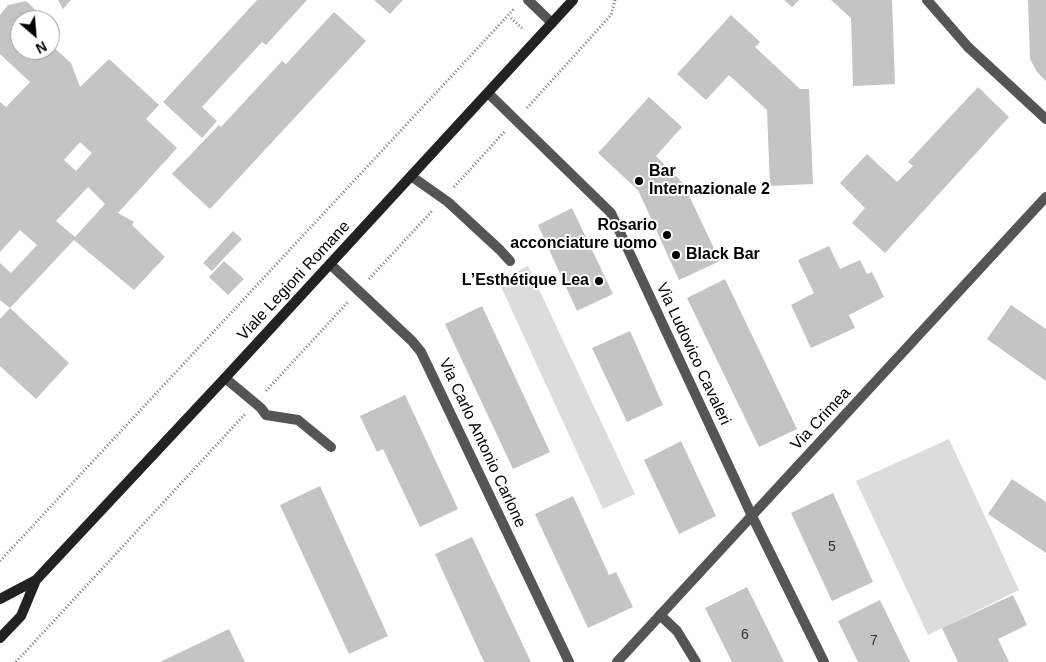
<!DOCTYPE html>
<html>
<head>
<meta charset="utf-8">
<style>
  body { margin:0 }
  #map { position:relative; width:1046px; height:662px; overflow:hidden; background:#fff; font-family:Helvetica,sans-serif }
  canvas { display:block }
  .north { position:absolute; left:10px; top:10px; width:50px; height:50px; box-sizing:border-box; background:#fff; border:1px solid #999; border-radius:50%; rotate:153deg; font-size:14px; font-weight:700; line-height:20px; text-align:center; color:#000 }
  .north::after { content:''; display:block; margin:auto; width:18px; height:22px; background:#000; clip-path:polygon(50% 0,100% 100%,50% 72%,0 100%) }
</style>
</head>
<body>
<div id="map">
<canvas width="1046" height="662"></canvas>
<div class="north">N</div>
</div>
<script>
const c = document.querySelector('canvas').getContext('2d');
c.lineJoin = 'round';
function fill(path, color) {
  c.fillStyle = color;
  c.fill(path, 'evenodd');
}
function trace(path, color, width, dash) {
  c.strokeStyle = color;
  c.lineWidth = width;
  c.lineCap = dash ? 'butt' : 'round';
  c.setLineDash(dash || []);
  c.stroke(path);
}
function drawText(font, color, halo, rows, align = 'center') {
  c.font = font + ' Helvetica,sans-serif';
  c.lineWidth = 4;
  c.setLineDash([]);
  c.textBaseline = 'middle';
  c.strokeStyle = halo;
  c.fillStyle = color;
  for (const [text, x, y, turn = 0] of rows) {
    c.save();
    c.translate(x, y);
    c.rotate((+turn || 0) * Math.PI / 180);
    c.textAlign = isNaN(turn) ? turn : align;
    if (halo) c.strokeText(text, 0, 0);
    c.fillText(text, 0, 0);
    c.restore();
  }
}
const green = new Path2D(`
  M 528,266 L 635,494 L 603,509 L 498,280 Z
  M 949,439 L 1019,590 L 928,635 L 856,481 Z`);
const building = new Path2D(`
  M 58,0 L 71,0 L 63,9 Z
  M 257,0 L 307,0 L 266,45 L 262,42 L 202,107 L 217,121 L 202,138 L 163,102 Z
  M 374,0 L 403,0 L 390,14 Z
  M 784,0 L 799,0 L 792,7 Z
  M 831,0 L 892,0 L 895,84 L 853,86 L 851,18 Z
  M 1028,0 L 1046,0 L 1046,81 L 1037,72 L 1030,59 Z
  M 26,1 L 46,20 L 20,20 L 20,50 L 50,50 L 50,44 L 71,63 L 80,87 L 109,59 L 159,105 L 146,119 L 177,148 L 118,213 L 134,222 L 132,225 L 165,257 L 134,290 L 74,240 L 10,308 L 0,300 L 0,263 L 11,273 L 37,245 L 20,230 L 0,252 L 0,102 L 6,107 L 30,82 L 0,54 L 0,15 L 8,5 ZM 80,142 L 92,153 L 76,171 L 64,160 ZM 88,187 L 105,204 L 75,237 L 56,221 Z
  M 334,12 L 366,41 L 210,209 L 172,174 L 219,125 L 221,127 L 282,61 L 286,64 Z
  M 731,15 L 760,42 L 755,47 L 800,89 L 809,89 L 813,184 L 770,186 L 767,110 L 729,75 L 706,100 L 677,74 Z
  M 978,87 L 1009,117 L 885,253 L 852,223 L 865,208 L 840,183 L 867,154 L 897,182 L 913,166 L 908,162 Z
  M 649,97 L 682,127 L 656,156 L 683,183 L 720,261 L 679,280 L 638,190 L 598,153 Z
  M 572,208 L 613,294 L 577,311 L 538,225 Z
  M 233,231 L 242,239 L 212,271 L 203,263 Z
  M 829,246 L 840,269 L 860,260 L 867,274 L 872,272 L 884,297 L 849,315 L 855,328 L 811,348 L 791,305 L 814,293 L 798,260 Z
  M 224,261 L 244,279 L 228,295 L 209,277 Z
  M 725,279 L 797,429 L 759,447 L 687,298 Z
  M 1011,305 L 1046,329 L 1046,381 L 987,339 Z
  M 482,306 L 550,452 L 513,469 L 445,324 Z
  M 10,308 L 69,363 L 36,399 L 0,366 L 0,319 Z
  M 630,331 L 663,405 L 627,422 L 592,348 Z
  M 405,395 L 458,509 L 420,527 L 383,449 L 377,452 L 360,416 Z
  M 681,441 L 716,516 L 679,534 L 644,460 Z
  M 1012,479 L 1046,502 L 1046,553 L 988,514 Z
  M 320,486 L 388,636 L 349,654 L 280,505 Z
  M 833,493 L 873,582 L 832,601 L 791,513 Z
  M 573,496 L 609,575 L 616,572 L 633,607 L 588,628 L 535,514 Z
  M 472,537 L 530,660 L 531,662 L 484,662 L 435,554 Z
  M 747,587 L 784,662 L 732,662 L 705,608 Z
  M 1013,595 L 1027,625 L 998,639 L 1009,662 L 958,662 L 942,628 Z
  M 880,600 L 910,662 L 858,662 L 838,621 Z
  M 229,629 L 245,662 L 160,662 Z`);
const path = new Path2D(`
  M 511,18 L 524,30
  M 527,108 L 611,15 L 615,0
  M 454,187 L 505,131
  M 369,279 L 433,210
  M 266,391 L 348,302
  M 0,561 L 514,9
  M 16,662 L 245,414`);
const lane = new Path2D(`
  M 411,176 L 448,202 L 500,250 L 510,261
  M 225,378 L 261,408 L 266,415 L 298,420 L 331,447
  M 660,615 L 677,631 L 696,662`);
const street = new Path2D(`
  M 528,0 L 552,23
  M 927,0 L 968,47 L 1046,119
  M 488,93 L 611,213 L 752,516 L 824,662
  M 330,264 L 412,341 L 421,352 L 569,662
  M 617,662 L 1046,197`);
const secondary = new Path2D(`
  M 0,599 L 36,580 L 225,378 L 573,0
  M 0,638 L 21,616 L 36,580`);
const markers = [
  [639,181,5,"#000"],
  [667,235,5,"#000"],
  [676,255,5,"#000"],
  [599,281,5,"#000"]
];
const numberNames = [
  ["5",832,547],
  ["6",745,635],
  ["7",874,641]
];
const poiNames = [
  ["Bar",649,172],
  ["Internazionale 2",649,190],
  ["Rosario",657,226,"right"],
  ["acconciature uomo",657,244,"right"],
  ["Black Bar",686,255],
  ["L’Esthétique Lea",589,281,"right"]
];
const streetNames = [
  ["Viale Legioni Romane",294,281,-47],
  ["Via Ludovico Cavaleri",693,354,65],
  ["Via Crimea",821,419,-47],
  ["Via Carlo Antonio Carlone",482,443,65]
];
fill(green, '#dcdcdc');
fill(building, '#c4c4c4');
trace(path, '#777', 3, [1, 2.5]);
trace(lane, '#555', 10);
trace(street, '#555', 10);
trace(secondary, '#222', 10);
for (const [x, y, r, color] of markers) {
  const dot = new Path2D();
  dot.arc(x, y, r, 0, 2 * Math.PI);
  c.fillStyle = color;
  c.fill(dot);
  trace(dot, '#fff', 2);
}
drawText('14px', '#313131', null, numberNames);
drawText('bold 16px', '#000', '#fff', poiNames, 'left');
drawText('16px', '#000', '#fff', streetNames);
</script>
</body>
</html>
